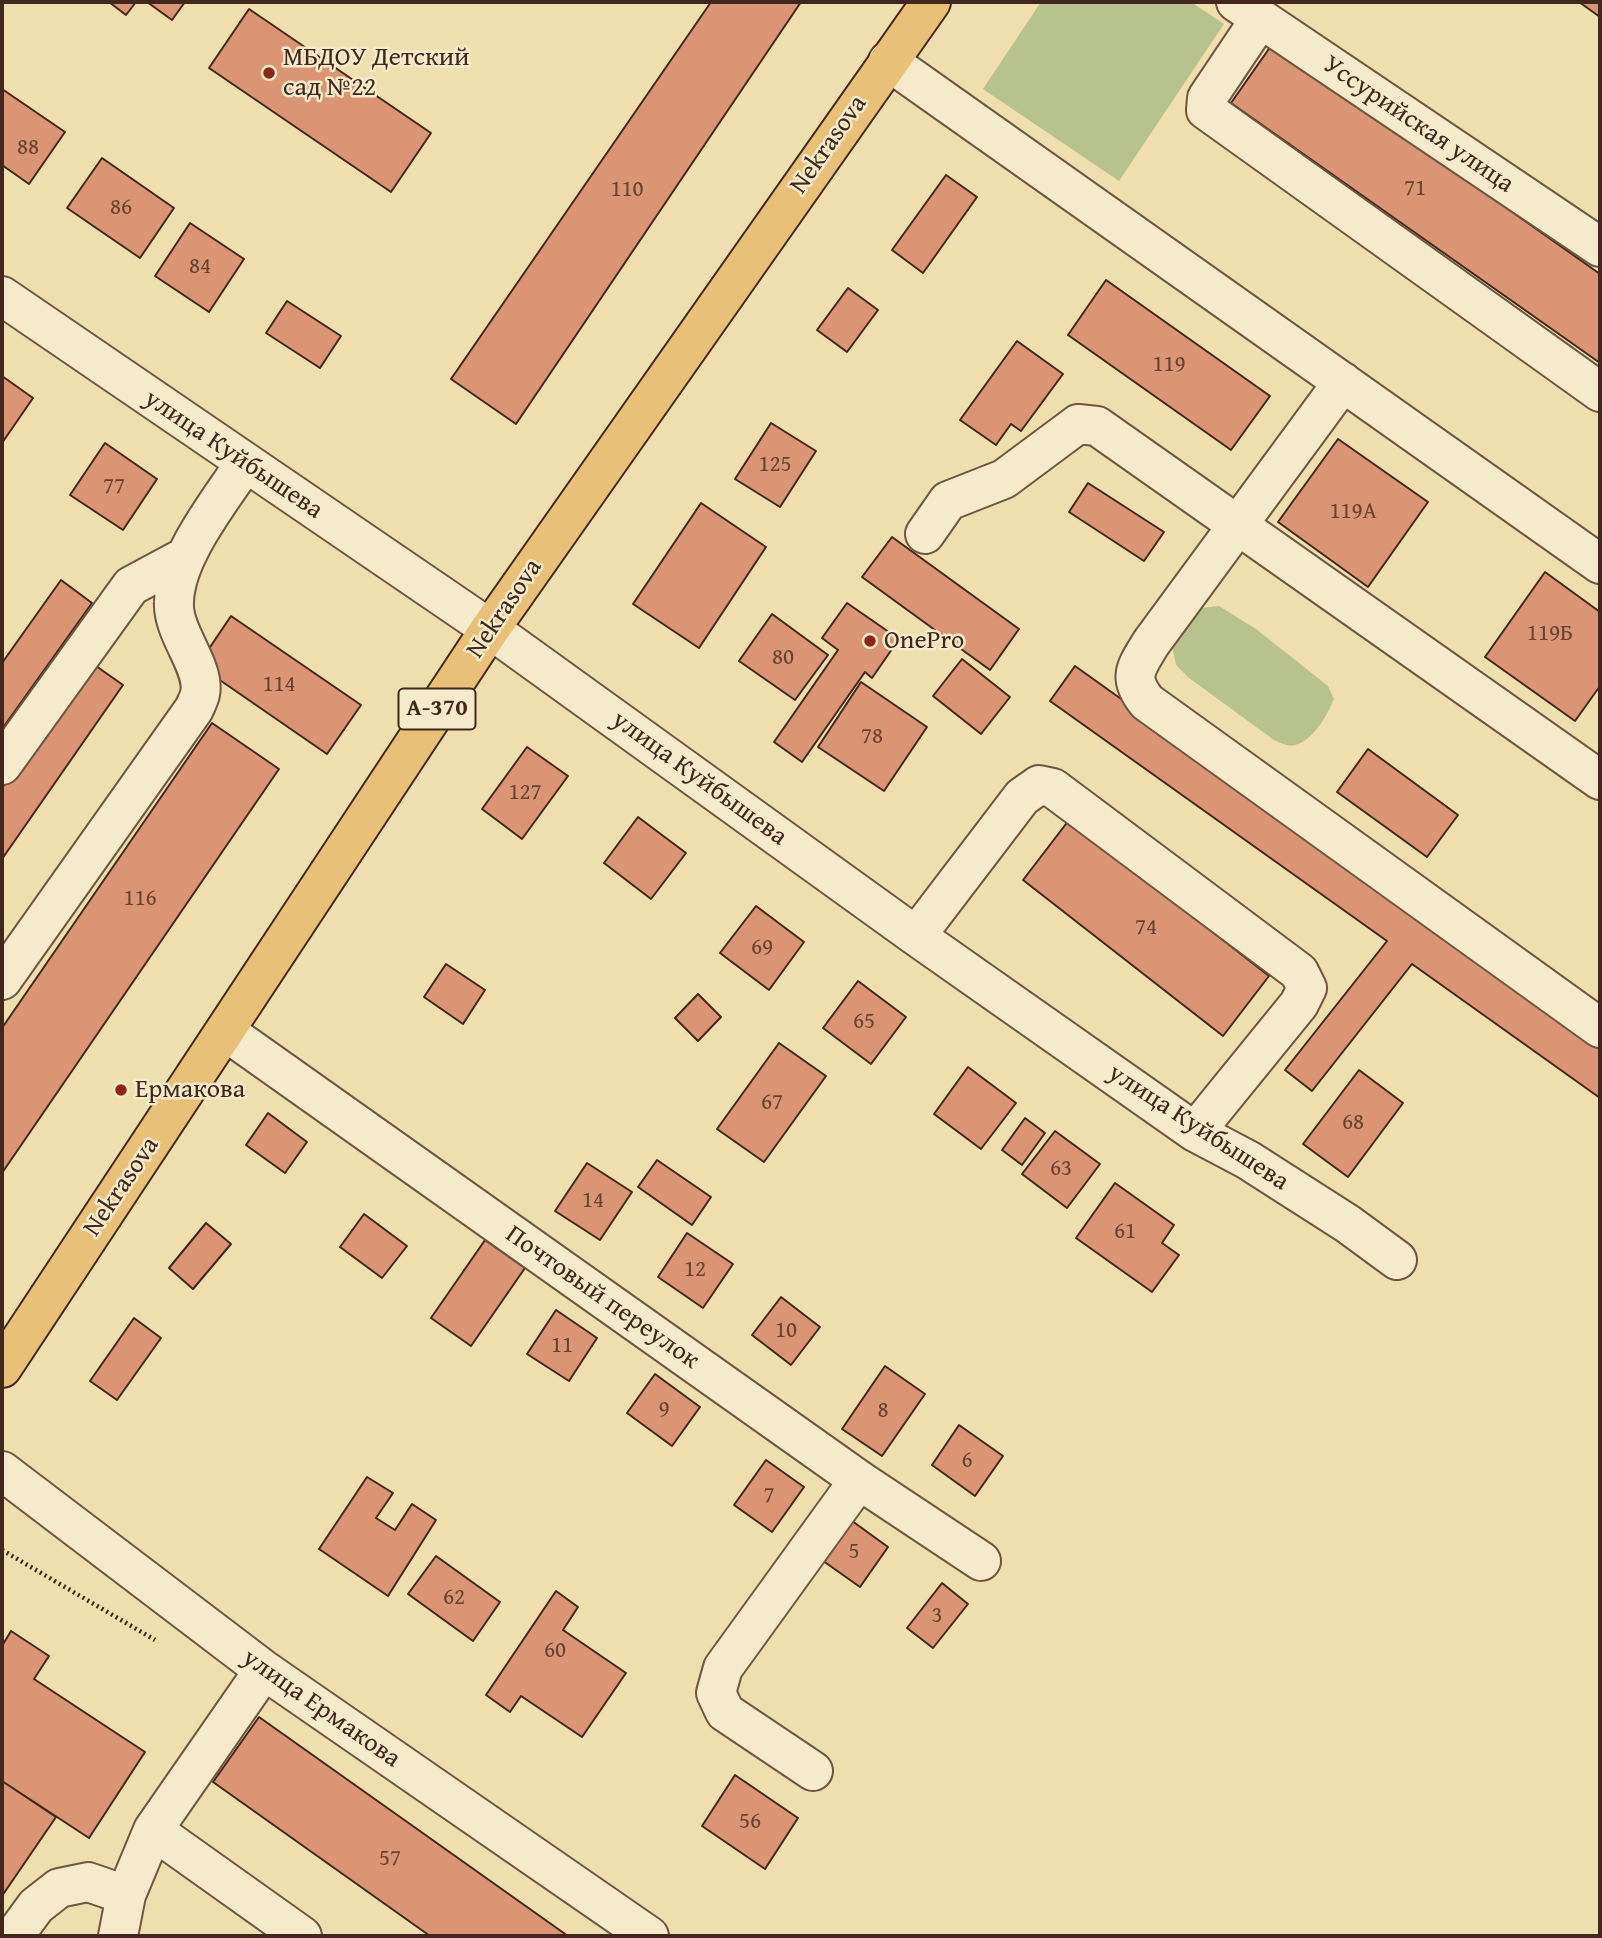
<!DOCTYPE html>
<html>
<head>
<meta charset="utf-8">
<style>
  body { margin:0 }
  #map { position:relative; width:1602px; height:1938px; overflow:hidden; background:#f0dfae; font-family:"Gentium Book Plus",serif }
  canvas { display:block }
  .frame { position:absolute; inset:0; border:4px solid #42281c; pointer-events:none }
</style>
</head>
<body>
<div id="map">
<canvas width="1602" height="1938"></canvas>
<div class="frame"></div>
</div>
<script>
const c = document.querySelector('canvas').getContext('2d');
c.lineJoin = 'round';
function fill(path, color) {
  c.fillStyle = color;
  c.fill(path, 'evenodd');
}
function trace(path, color, width, dash) {
  c.strokeStyle = color;
  c.lineWidth = width;
  c.lineCap = dash ? 'butt' : 'round';
  c.setLineDash(dash || []);
  c.stroke(path);
}
function drawText(font, color, halo, rows, align = 'center') {
  c.font = font + ' "Gentium Book Plus",serif';
  c.lineWidth = 5;
  c.setLineDash([]);
  c.textBaseline = 'middle';
  c.strokeStyle = halo;
  c.fillStyle = color;
  for (const [text, x, y, turn = 0] of rows) {
    c.save();
    c.translate(x, y);
    c.rotate((+turn || 0) * Math.PI / 180);
    c.textAlign = isNaN(turn) ? turn : align;
    if (halo) c.strokeText(text, 0, 0);
    c.fillText(text, 0, 0);
    c.restore();
  }
}
const green = new Path2D(`
  M 1041,2 L 1191,2 L 1224,24 L 1119,181 L 983,89 Z
  M 1219,606 L 1256,629 L 1328,686 L 1334,699 C 1328,714 1313,741 1295,745 C 1288,747 1281,743 1274,740 L 1189,678 L 1176,665 L 1172,646 L 1201,608 Z`);
const building = new Path2D(`
  M 109,2 L 136,2 L 126,15 Z
  M 147,2 L 185,2 L 172,20 Z
  M 711,2 L 801,2 L 516,424 L 451,379 Z
  M 1579,2 L 1600,2 L 1600,17 Z
  M 249,9 L 431,133 L 391,192 L 209,68 Z
  M 1273,43 L 1600,274 L 1600,363 L 1231,103 Z
  M 2,89 L 65,132 L 29,184 L 2,165 Z
  M 102,158 L 174,208 L 140,258 L 67,208 Z
  M 946,175 L 977,197 L 923,273 L 892,250 Z
  M 190,223 L 244,259 L 209,312 L 155,276 Z
  M 1106,280 L 1270,396 L 1231,450 L 1068,335 Z
  M 848,288 L 878,310 L 847,352 L 817,330 Z
  M 287,301 L 341,336 L 320,368 L 266,333 Z
  M 1017,341 L 1063,374 L 1021,431 L 1011,424 L 996,445 L 960,420 Z
  M 2,376 L 33,398 L 2,443 Z
  M 771,423 L 816,451 L 780,507 L 735,479 Z
  M 1338,439 L 1428,502 L 1368,587 L 1278,522 Z
  M 105,443 L 157,479 L 123,530 L 70,495 Z
  M 1088,483 L 1164,532 L 1144,561 L 1069,512 Z
  M 701,503 L 766,547 L 699,648 L 633,604 Z
  M 892,537 L 1019,629 L 990,670 L 862,577 Z
  M 1545,572 L 1600,612 L 1600,686 L 1575,721 L 1485,657 Z
  M 61,580 L 92,603 L 2,729 L 2,663 Z
  M 847,603 L 899,639 L 872,678 L 865,672 L 802,762 L 774,742 L 838,650 L 822,638 Z
  M 772,614 L 828,655 L 795,700 L 739,661 Z
  M 231,616 L 361,705 L 327,754 L 198,665 Z
  M 962,659 L 1010,697 L 981,734 L 933,696 Z
  M 89,661 L 123,685 L 2,859 L 2,788 Z
  M 1075,666 L 1600,1041 L 1600,1098 L 1412,964 L 1312,1091 L 1285,1070 L 1387,941 L 1050,701 Z
  M 861,682 L 927,727 L 884,791 L 818,747 Z
  M 212,723 L 279,769 L 2,1173 L 2,1028 Z
  M 527,747 L 568,776 L 522,839 L 482,809 Z
  M 1368,749 L 1458,815 L 1427,857 L 1337,792 Z
  M 638,817 L 686,853 L 651,899 L 604,863 Z
  M 1069,820 L 1269,976 L 1223,1036 L 1023,880 Z
  M 756,906 L 804,942 L 769,990 L 720,953 Z
  M 446,964 L 485,990 L 463,1024 L 424,997 Z
  M 858,981 L 906,1017 L 871,1064 L 823,1028 Z
  M 698,994 L 721,1017 L 698,1041 L 675,1018 Z
  M 779,1043 L 826,1076 L 764,1162 L 717,1129 Z
  M 968,1067 L 1016,1103 L 981,1149 L 934,1114 Z
  M 1359,1070 L 1403,1103 L 1348,1177 L 1303,1144 Z
  M 268,1113 L 307,1142 L 285,1173 L 246,1145 Z
  M 1025,1118 L 1045,1133 L 1022,1165 L 1002,1150 Z
  M 1055,1131 L 1100,1164 L 1067,1208 L 1022,1174 Z
  M 657,1160 L 711,1197 L 692,1225 L 638,1187 Z
  M 587,1163 L 632,1192 L 600,1240 L 555,1211 Z
  M 1115,1183 L 1174,1225 L 1162,1243 L 1179,1255 L 1152,1292 L 1076,1238 Z
  M 364,1214 L 407,1246 L 382,1278 L 340,1247 Z
  M 206,1223 L 231,1244 L 193,1289 L 169,1268 Z
  M 687,1233 L 733,1264 L 703,1308 L 658,1277 Z
  M 485,1240 L 525,1268 L 471,1346 L 431,1318 Z
  M 781,1297 L 820,1327 L 791,1365 L 752,1335 Z
  M 556,1310 L 597,1338 L 569,1381 L 527,1354 Z
  M 134,1318 L 161,1338 L 117,1400 L 90,1381 Z
  M 885,1366 L 925,1394 L 882,1456 L 842,1429 Z
  M 655,1374 L 700,1407 L 672,1446 L 627,1413 Z
  M 959,1425 L 1003,1456 L 975,1496 L 932,1465 Z
  M 766,1460 L 804,1487 L 772,1532 L 734,1505 Z
  M 367,1477 L 393,1493 L 376,1518 L 395,1530 L 412,1504 L 436,1520 L 388,1596 L 319,1549 Z
  M 848,1518 L 888,1547 L 860,1587 L 819,1558 Z
  M 436,1556 L 500,1602 L 473,1641 L 408,1594 Z
  M 942,1583 L 968,1604 L 933,1648 L 907,1628 Z
  M 556,1591 L 578,1607 L 563,1630 L 626,1673 L 582,1737 L 521,1696 L 510,1712 L 486,1695 Z
  M 11,1631 L 49,1656 L 34,1679 L 145,1752 L 89,1838 L 2,1781 L 2,1646 Z
  M 259,1717 L 568,1936 L 430,1936 L 213,1782 Z
  M 735,1775 L 798,1818 L 765,1869 L 702,1826 Z
  M 2,1781 L 56,1817 L 2,1896 Z`);
const path = new Path2D(`
  M 2,1550 L 155,1640`);
const minor = new Path2D(`
  M 1236,2 L 1600,247
  M 1260,19 L 1207,98 L 1206,110 L 1600,392
  M 888,61 L 1600,564
  M 2,296 L 490,629 L 916,936 L 1195,1132 L 1248,1160 L 1348,1224 L 1397,1260
  M 1343,382 L 1151,643 C 1136,668 1127,677 1147,702 L 1600,1028
  M 925,534 L 948,501 L 1004,479 L 1078,424 L 1097,426 L 1600,780
  M 2,765 L 131,586 L 185,557
  M 916,936 L 1022,797 L 1039,785 L 1053,788 L 1299,972 L 1307,988 L 1299,1004 L 1195,1132
  M 2,980 L 194,709 C 196,704 199,699 200,694 C 206,667 172,633 174,602 C 175,556 220,501 245,463
  M 225,1031 L 859,1480 L 981,1561
  M 2,1471 L 264,1670 L 649,1936
  M 813,1771 L 725,1712 L 716,1693 L 723,1668 L 859,1480
  M 153,1830 L 302,1936
  M 14,1936 L 36,1906 L 59,1888 L 88,1882 L 126,1895
  M 118,1936 L 126,1895 L 153,1830 L 264,1670`);
const major = new Path2D(`
  M 2,1368 L 490,629 L 931,2`);
const markers = [
  [269,73,7,"#8f2418"],
  [870,641,7,"#8f2418"],
  [121,1090,7,"#8f2418"]
];
const numberNames = [
  ["88",28,148],
  ["71",1415,189],
  ["110",627,190],
  ["86",121,208],
  ["84",200,267],
  ["119",1169,365],
  ["125",775,465],
  ["77",114,487],
  ["119А",1353,512],
  ["119Б",1550,634],
  ["80",783,658],
  ["114",279,685],
  ["78",872,737],
  ["127",525,793],
  ["116",140,899],
  ["74",1146,928],
  ["69",762,948],
  ["65",864,1022],
  ["67",772,1103],
  ["68",1353,1123],
  ["63",1061,1169],
  ["14",593,1201],
  ["61",1125,1232],
  ["12",695,1270],
  ["10",786,1331],
  ["11",562,1346],
  ["9",664,1410],
  ["8",883,1411],
  ["6",967,1461],
  ["7",769,1496],
  ["5",854,1552],
  ["62",454,1598],
  ["3",937,1616],
  ["60",555,1651],
  ["56",750,1822],
  ["57",390,1859]
];
const shields = [
  [437,709,77]
];
const shieldNames = [
  ["А-370",437,709]
];
const poiNames = [
  ["МБДОУ Детский",283,58],
  ["сад №22",283,88],
  ["OnePro",884,641],
  ["Ермакова",135,1090]
];
const streetNames = [
  ["Уссурийская улица",1418,125,34],
  ["Nekrasova",829,145,-55],
  ["улица Куйбышева",233,455,34],
  ["Nekrasova",505,609,-56],
  ["улица Куйбышева",699,779,36],
  ["улица Куйбышева",1198,1128,33],
  ["Nekrasova",122,1187,-56],
  ["Почтовый переулок",602,1298,35],
  ["улица Ермакова",321,1709,35]
];
fill(green, '#b7c28c');
fill(building, '#d99574');
trace(building, '#42281c', 2);
trace(minor, '#6e5640', 42);
trace(major, '#42281c', 42);
trace(path, '#42281c', 4.5, [2, 3.5]);
trace(minor, '#f5eaca', 38);
trace(major, '#e8c077', 38);
for (const [x, y, r, color] of markers) {
  const dot = new Path2D();
  dot.arc(x, y, r, 0, 2 * Math.PI);
  c.fillStyle = color;
  c.fill(dot);
  trace(dot, '#f5eaca', 2.5);
}
drawText('23px', '#684332', null, numberNames);
for (const [x, y, w] of shields) {
  const box = new Path2D();
  box.roundRect(x - w / 2, y - 20.5, w, 41, 5);
  c.fillStyle = '#f5eaca';
  c.fill(box);
  trace(box, '#42281c', 2);
}
drawText('bold 24px', '#42281c', null, shieldNames);
drawText('26px', '#42281c', '#f5eaca', poiNames, 'left');
drawText('26px', '#42281c', '#f5eaca', streetNames);
</script>
</body>
</html>
